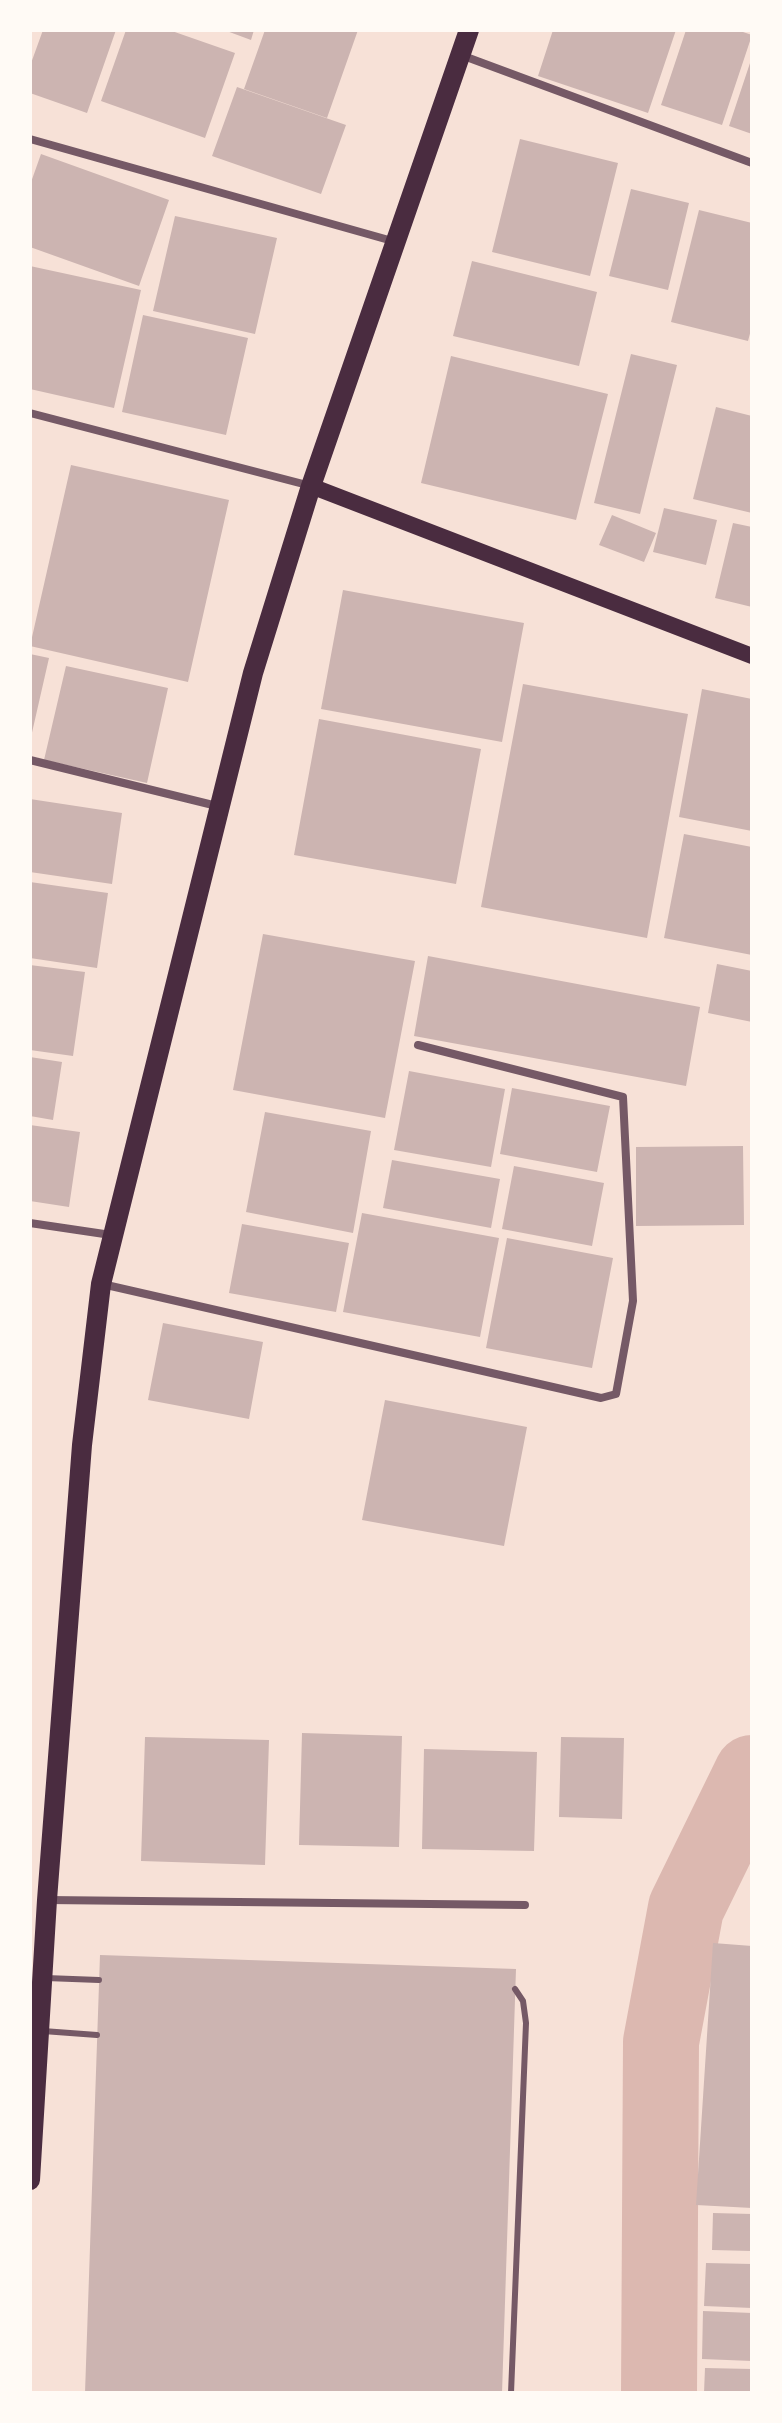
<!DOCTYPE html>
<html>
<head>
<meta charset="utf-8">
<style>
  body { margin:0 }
  #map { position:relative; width:782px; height:2423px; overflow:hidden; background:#f7e1d7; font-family:Manrope,sans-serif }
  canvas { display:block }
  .frame { position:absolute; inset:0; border:32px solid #fffaf5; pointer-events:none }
</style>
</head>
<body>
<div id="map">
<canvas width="782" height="2423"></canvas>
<div class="frame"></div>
</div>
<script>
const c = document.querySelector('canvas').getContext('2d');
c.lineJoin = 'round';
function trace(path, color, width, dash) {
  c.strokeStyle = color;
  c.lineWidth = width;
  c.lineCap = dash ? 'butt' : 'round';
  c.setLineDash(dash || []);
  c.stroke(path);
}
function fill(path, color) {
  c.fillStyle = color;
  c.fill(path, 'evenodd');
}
const river = new Path2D(`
  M 659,2393 L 661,2042 L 686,1908 L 752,1773`);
const building = new Path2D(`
  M 43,30 L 116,30 L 87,113 L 30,93 L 30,66 Z
  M 126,30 L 169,30 L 235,53 L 205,138 L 101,101 Z
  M 224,30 L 254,30 L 251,40 Z
  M 265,30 L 358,30 L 327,118 L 244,89 Z
  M 553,30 L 676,30 L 648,113 L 538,76 Z
  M 686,30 L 737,30 L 752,35 L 722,125 L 661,105 Z
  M 751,60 L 752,60 L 752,134 L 729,126 Z
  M 237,87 L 346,125 L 321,194 L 212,156 Z
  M 520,139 L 618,163 L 590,276 L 492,252 Z
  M 41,154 L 169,200 L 139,286 L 30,247 L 30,185 Z
  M 631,189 L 689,203 L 668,290 L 609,276 Z
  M 699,210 L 752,223 L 752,326 L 748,341 L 671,322 Z
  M 175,216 L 277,238 L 255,334 L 153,311 Z
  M 472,261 L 597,292 L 579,366 L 453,336 Z
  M 30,266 L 141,290 L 114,408 L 30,389 Z
  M 143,315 L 248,338 L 226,435 L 122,412 Z
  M 631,354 L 677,365 L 640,514 L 594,503 Z
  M 451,356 L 608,394 L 576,520 L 421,483 Z
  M 716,407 L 752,416 L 752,513 L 693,499 Z
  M 71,465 L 229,500 L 188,682 L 30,646 Z
  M 664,508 L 717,520 L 706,565 L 653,552 Z
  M 612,515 L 656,533 L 644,562 L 599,545 Z
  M 733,523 L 752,527 L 752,607 L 715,598 Z
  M 343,590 L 524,623 L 502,742 L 321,709 Z
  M 30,654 L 49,658 L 31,737 L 30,737 Z
  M 66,666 L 168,688 L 147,783 L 44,760 Z
  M 523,684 L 688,714 L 647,938 L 481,907 Z
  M 702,689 L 752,699 L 752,831 L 679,817 Z
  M 319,719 L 481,749 L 456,884 L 294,855 Z
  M 30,799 L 122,813 L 112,884 L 30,872 Z
  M 684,834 L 752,847 L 752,955 L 664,938 Z
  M 30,882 L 108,893 L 97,968 L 30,958 Z
  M 263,934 L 415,961 L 385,1118 L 233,1090 Z
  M 428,956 L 700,1007 L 686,1086 L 414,1036 Z
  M 717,964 L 752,971 L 752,1022 L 708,1013 Z
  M 30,965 L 85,972 L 73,1056 L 30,1050 Z
  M 30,1057 L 62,1062 L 53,1120 L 30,1116 Z
  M 409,1071 L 505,1089 L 491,1167 L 394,1150 Z
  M 512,1088 L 610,1106 L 597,1172 L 500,1154 Z
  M 265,1112 L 371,1131 L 353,1233 L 246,1212 Z
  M 30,1125 L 80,1132 L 69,1207 L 30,1201 Z
  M 743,1146 L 744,1225 L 636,1226 L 636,1147 Z
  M 392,1160 L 500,1179 L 491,1228 L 383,1208 Z
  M 514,1166 L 604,1183 L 592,1246 L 502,1229 Z
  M 362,1213 L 499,1238 L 480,1337 L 343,1312 Z
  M 242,1224 L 349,1243 L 336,1312 L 229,1293 Z
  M 507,1238 L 613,1258 L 592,1368 L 486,1348 Z
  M 163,1323 L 263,1342 L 249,1419 L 148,1400 Z
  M 385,1400 L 527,1427 L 504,1546 L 362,1520 Z
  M 302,1733 L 402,1736 L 399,1847 L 299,1845 Z
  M 145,1737 L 269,1740 L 265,1865 L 141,1861 Z
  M 561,1737 L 624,1738 L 622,1819 L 559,1817 Z
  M 424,1749 L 537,1752 L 534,1851 L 422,1849 Z
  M 713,1943 L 752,1946 L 752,2208 L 696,2205 Z
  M 100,1955 L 516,1969 L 502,2393 L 85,2393 Z
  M 713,2213 L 752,2214 L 752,2251 L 712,2250 Z
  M 706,2263 L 752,2264 L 752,2308 L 704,2306 Z
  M 703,2311 L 752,2313 L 752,2361 L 702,2359 Z
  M 705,2368 L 752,2369 L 752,2393 L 704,2393 Z`);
const service = new Path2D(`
  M 46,1978 L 99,1980
  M 43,2031 L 97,2035
  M 511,2393 L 526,2023 L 523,2001 L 515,1989`);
const minor = new Path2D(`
  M 461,55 L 752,163
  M 30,139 L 396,242
  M 30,413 L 311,486
  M 30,760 L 217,806
  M 30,1223 L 111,1235
  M 102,1284 L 601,1398 L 616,1394 L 633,1301 L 623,1097 L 418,1045
  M 47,1900 L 525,1905`);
const secondary = new Path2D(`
  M 311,486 L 752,656`);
const primary = new Path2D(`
  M 30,2180 L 47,1900 L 82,1445 L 101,1284 L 253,673 L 311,486 L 469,30`);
trace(river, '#dcb8b0', 76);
fill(building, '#ccb4b1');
trace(service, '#755966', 6);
trace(minor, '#755966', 8);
trace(secondary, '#4a2c40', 16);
trace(primary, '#4a2c40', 20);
</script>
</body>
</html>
